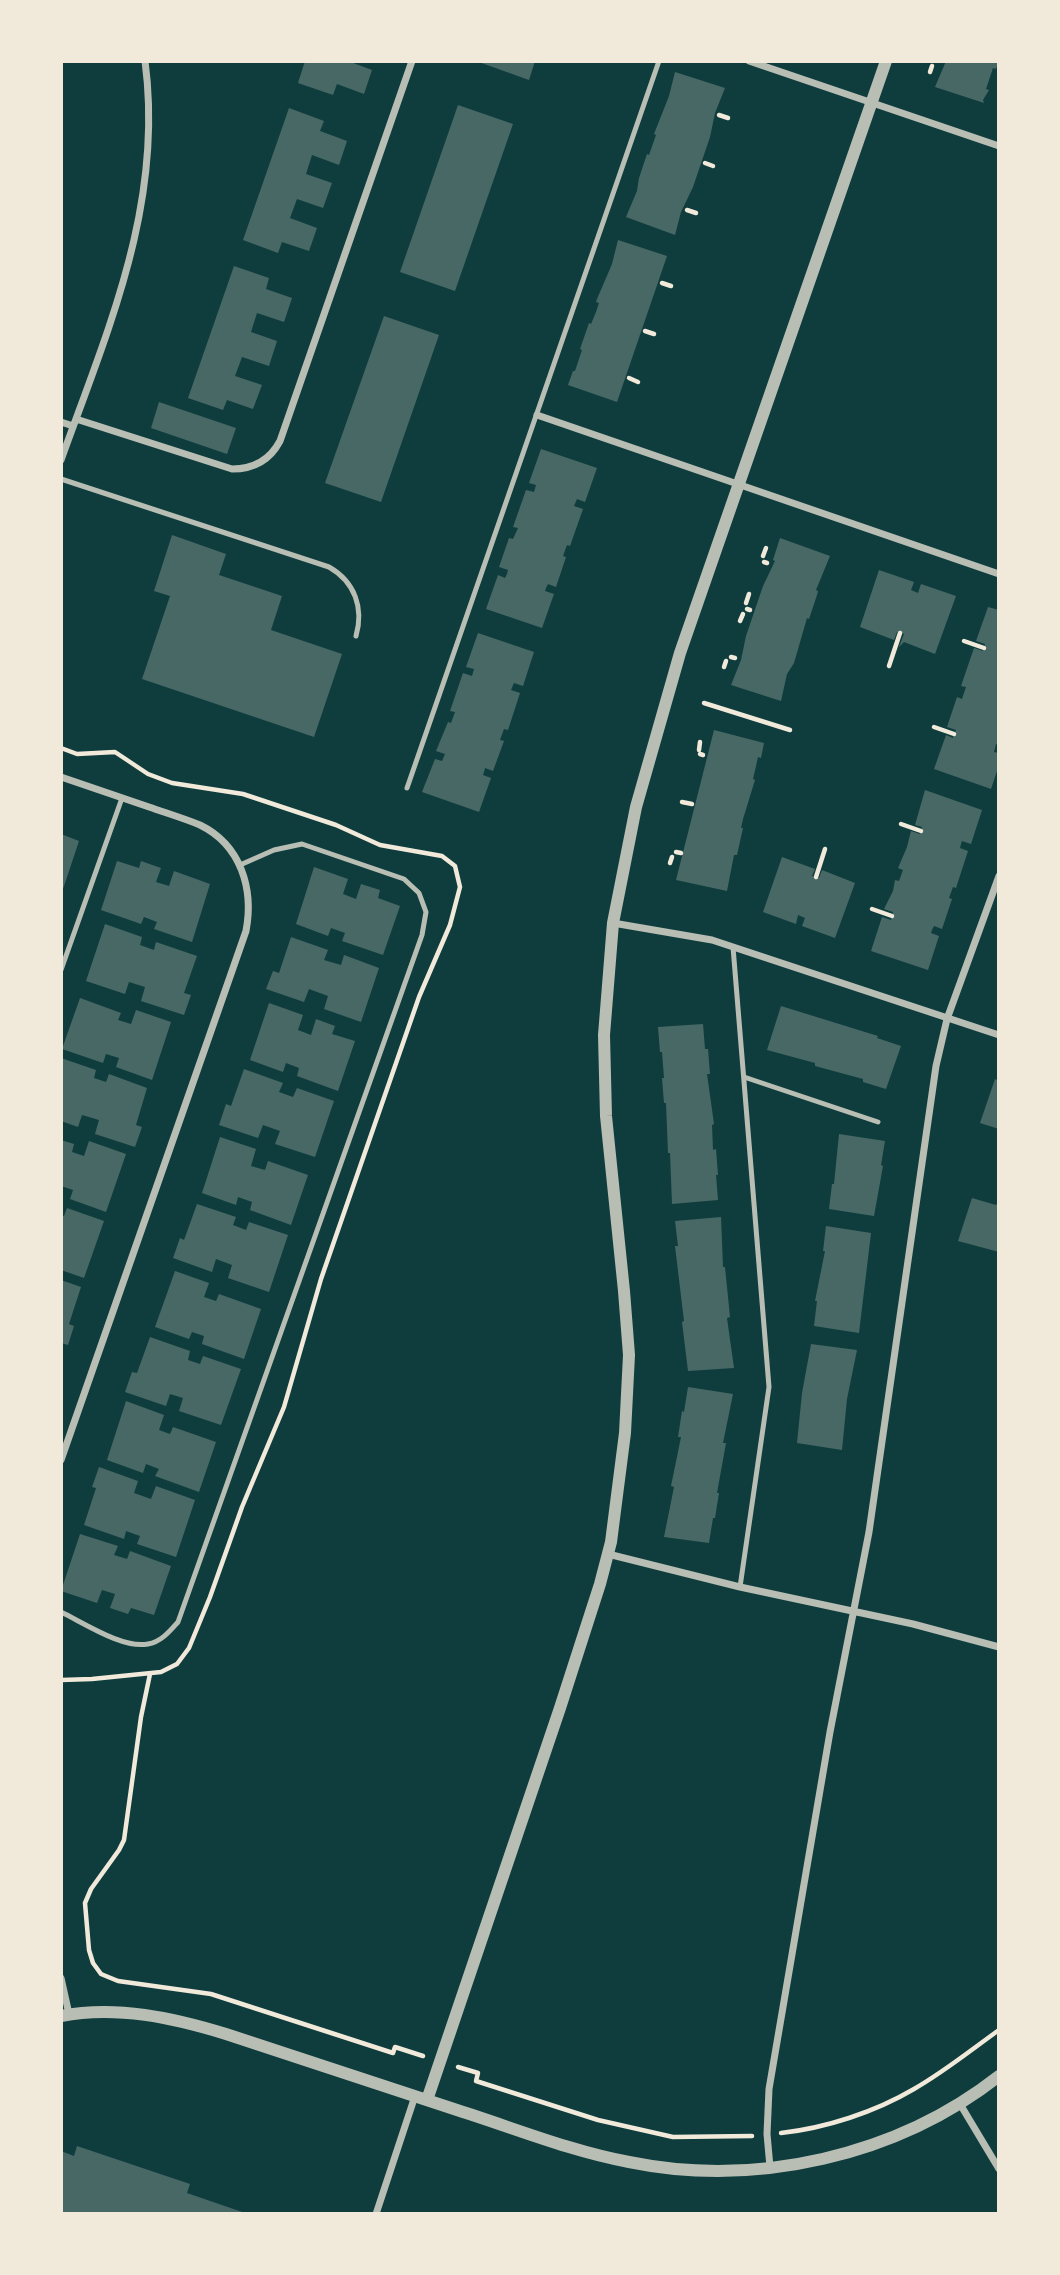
<!DOCTYPE html>
<html>
<head>
<meta charset="utf-8">
<style>
  body { margin:0 }
  #map { position:relative; width:1060px; height:2275px; overflow:hidden; background:#0f3d3e; font-family:Mulish,sans-serif }
  canvas { display:block }
  .frame { position:absolute; inset:0; border:63px solid #f1e9da; pointer-events:none }
</style>
</head>
<body>
<div id="map">
<canvas width="1060" height="2275"></canvas>
<div class="frame"></div>
</div>
<script>
const c = document.querySelector('canvas').getContext('2d');
c.lineJoin = 'round';
function fill(path, color) {
  c.fillStyle = color;
  c.fill(path, 'evenodd');
}
function trace(path, color, width, dash) {
  c.strokeStyle = color;
  c.lineWidth = width;
  c.lineCap = dash ? 'butt' : 'round';
  c.setLineDash(dash || []);
  c.stroke(path);
}
const building = new Path2D(`
  M 305,61 L 348,61 L 372,70 L 364,94 L 337,84 L 333,95 L 298,83 Z
  M 476,61 L 535,61 L 529,80 Z
  M 946,61 L 997,61 L 997,66 L 996,69 L 993,68 L 986,89 L 989,90 L 983,100 L 984,103 L 935,87 Z
  M 675,72 L 725,88 L 715,113 L 710,137 L 693,187 L 681,212 L 675,235 L 626,217 L 637,191 L 639,178 L 647,154 L 649,155 L 656,135 L 654,134 L 669,96 Z
  M 458,105 L 513,124 L 455,291 L 400,272 Z
  M 289,108 L 324,121 L 320,131 L 347,141 L 339,165 L 312,155 L 306,174 L 332,183 L 323,208 L 297,199 L 290,218 L 317,228 L 309,251 L 282,242 L 278,253 L 243,240 Z
  M 618,240 L 667,256 L 617,402 L 568,385 L 573,371 L 575,371 L 582,350 L 580,349 L 588,326 L 589,323 L 591,324 L 596,312 L 599,303 L 596,302 L 597,299 L 612,264 Z
  M 234,266 L 269,278 L 266,289 L 292,298 L 284,322 L 257,313 L 251,332 L 277,341 L 269,366 L 242,357 L 235,376 L 262,385 L 253,409 L 227,400 L 223,410 L 188,398 Z
  M 384,316 L 439,335 L 381,502 L 325,483 Z
  M 159,402 L 236,428 L 227,454 L 151,428 Z
  M 541,449 L 597,468 L 585,502 L 577,499 L 574,506 L 583,509 L 570,546 L 567,545 L 563,556 L 566,557 L 556,587 L 548,584 L 546,588 L 545,591 L 554,594 L 542,628 L 486,609 L 498,575 L 505,578 L 507,574 L 508,570 L 499,567 L 509,538 L 513,539 L 518,528 L 513,527 L 526,490 L 534,492 L 536,485 L 529,483 Z
  M 172,535 L 226,554 L 219,575 L 282,596 L 271,630 L 342,654 L 314,737 L 142,679 L 170,596 L 154,591 Z
  M 780,538 L 830,556 L 816,590 L 818,591 L 817,595 L 809,619 L 807,618 L 794,663 L 787,674 L 781,701 L 731,685 L 741,660 L 746,636 L 763,586 L 775,561 L 773,560 Z
  M 879,570 L 914,582 L 911,590 L 918,593 L 921,584 L 956,596 L 935,654 L 904,642 L 899,647 L 904,634 L 900,633 L 897,632 L 894,640 L 860,627 Z
  M 988,607 L 999,610 L 999,745 L 996,744 L 994,752 L 999,753 L 999,765 L 991,789 L 934,769 L 946,735 L 953,738 L 954,734 L 956,730 L 947,727 L 957,697 L 962,699 L 966,687 L 961,686 L 974,648 L 983,651 L 984,648 L 985,644 L 976,641 Z
  M 478,633 L 534,652 L 523,686 L 514,683 L 511,690 L 520,693 L 508,730 L 504,729 L 500,740 L 504,741 L 493,771 L 485,768 L 484,772 L 483,775 L 491,778 L 479,812 L 422,792 L 435,759 L 442,761 L 445,754 L 436,751 L 448,722 L 451,723 L 455,712 L 450,711 L 463,673 L 472,676 L 474,669 L 466,667 Z
  M 714,730 L 764,743 L 761,758 L 758,757 L 756,766 L 753,779 L 755,780 L 743,819 L 741,828 L 743,828 L 737,855 L 734,855 L 727,891 L 676,880 Z
  M 925,790 L 982,810 L 971,844 L 962,841 L 961,844 L 960,848 L 968,851 L 956,888 L 953,887 L 949,898 L 952,899 L 942,929 L 934,926 L 932,930 L 931,933 L 939,936 L 928,970 L 871,951 L 882,917 L 891,920 L 893,912 L 884,909 L 893,891 L 895,880 L 899,881 L 903,870 L 898,868 L 907,847 L 911,831 L 920,834 L 922,827 L 915,825 Z
  M 61,834 L 79,841 L 62,892 L 61,892 Z
  M 782,857 L 815,869 L 812,876 L 819,878 L 822,870 L 855,883 L 835,938 L 802,926 L 805,918 L 798,915 L 796,924 L 763,912 Z
  M 117,861 L 139,868 L 141,861 L 161,868 L 156,882 L 169,886 L 174,871 L 210,884 L 192,942 L 154,929 L 157,922 L 144,917 L 141,924 L 101,910 Z
  M 314,867 L 348,879 L 343,894 L 356,899 L 361,884 L 380,890 L 378,898 L 400,906 L 383,955 L 342,941 L 345,933 L 331,928 L 328,936 L 296,924 Z
  M 105,924 L 142,937 L 140,945 L 154,950 L 156,942 L 197,956 L 184,993 L 191,995 L 184,1015 L 141,1001 L 145,987 L 129,982 L 125,994 L 86,981 Z
  M 291,937 L 328,950 L 324,960 L 341,965 L 344,955 L 379,968 L 361,1022 L 324,1009 L 328,996 L 309,989 L 304,1002 L 266,989 L 273,971 L 279,973 Z
  M 80,998 L 121,1013 L 118,1020 L 131,1024 L 136,1010 L 171,1022 L 152,1080 L 116,1067 L 119,1058 L 106,1054 L 103,1063 L 62,1049 Z
  M 269,1003 L 303,1015 L 298,1030 L 311,1035 L 316,1019 L 335,1026 L 332,1034 L 355,1041 L 338,1091 L 297,1076 L 299,1068 L 286,1063 L 283,1072 L 250,1060 Z
  M 781,1006 L 878,1036 L 877,1038 L 901,1046 L 886,1089 L 863,1082 L 863,1079 L 815,1066 L 815,1063 L 767,1050 Z
  M 703,1024 L 705,1049 L 708,1049 L 710,1074 L 707,1074 L 714,1124 L 712,1125 L 713,1150 L 716,1149 L 718,1175 L 716,1175 L 718,1200 L 672,1204 L 670,1153 L 668,1153 L 666,1103 L 664,1103 L 662,1078 L 664,1078 L 662,1052 L 660,1052 L 658,1027 Z
  M 61,1058 L 96,1070 L 94,1078 L 106,1082 L 109,1074 L 147,1088 L 136,1125 L 142,1127 L 135,1147 L 95,1134 L 99,1120 L 82,1115 L 78,1127 L 61,1121 Z
  M 244,1069 L 283,1083 L 279,1092 L 293,1097 L 297,1088 L 334,1101 L 315,1157 L 275,1144 L 280,1131 L 263,1125 L 258,1138 L 219,1125 L 226,1104 L 231,1106 Z
  M 995,1079 L 999,1081 L 999,1129 L 980,1123 Z
  M 839,1134 L 885,1141 L 881,1165 L 883,1166 L 874,1216 L 829,1209 L 832,1184 L 834,1184 Z
  M 220,1137 L 256,1149 L 251,1166 L 265,1170 L 268,1161 L 308,1175 L 291,1225 L 250,1210 L 252,1202 L 238,1197 L 236,1205 L 202,1193 Z
  M 61,1140 L 74,1144 L 72,1152 L 84,1156 L 89,1141 L 126,1154 L 106,1212 L 70,1199 L 73,1190 L 61,1186 Z
  M 972,1198 L 996,1205 L 999,1200 L 999,1252 L 958,1241 Z
  M 197,1204 L 236,1217 L 233,1225 L 246,1230 L 249,1222 L 288,1235 L 269,1292 L 228,1278 L 232,1265 L 216,1259 L 212,1272 L 173,1258 L 180,1238 L 184,1240 Z
  M 67,1208 L 104,1221 L 84,1278 L 61,1270 L 61,1215 L 64,1216 Z
  M 721,1217 L 723,1267 L 725,1267 L 730,1317 L 727,1318 L 734,1368 L 688,1371 L 682,1322 L 684,1321 L 675,1246 L 678,1246 L 675,1221 Z
  M 826,1226 L 871,1233 L 859,1333 L 814,1326 L 817,1301 L 815,1301 L 825,1251 L 823,1251 Z
  M 175,1271 L 209,1283 L 204,1297 L 216,1301 L 219,1294 L 261,1309 L 244,1359 L 202,1344 L 204,1336 L 192,1332 L 189,1339 L 155,1327 Z
  M 61,1280 L 81,1287 L 69,1324 L 74,1326 L 68,1345 L 61,1343 Z
  M 150,1337 L 190,1351 L 188,1360 L 200,1364 L 203,1356 L 241,1369 L 221,1425 L 179,1411 L 183,1398 L 170,1394 L 166,1406 L 125,1392 L 132,1372 L 137,1373 Z
  M 811,1344 L 857,1350 L 847,1399 L 842,1450 L 797,1443 L 802,1393 Z
  M 688,1387 L 733,1394 L 723,1443 L 726,1443 L 717,1493 L 719,1493 L 715,1518 L 713,1518 L 709,1543 L 664,1537 L 674,1487 L 671,1486 L 681,1437 L 678,1437 L 682,1411 L 684,1412 Z
  M 126,1401 L 164,1415 L 159,1430 L 170,1434 L 173,1427 L 216,1442 L 199,1492 L 155,1476 L 159,1469 L 146,1464 L 143,1473 L 107,1460 Z
  M 99,1467 L 138,1481 L 134,1493 L 151,1499 L 156,1486 L 195,1500 L 176,1557 L 137,1544 L 140,1536 L 126,1531 L 124,1539 L 84,1525 L 96,1488 L 92,1487 Z
  M 80,1534 L 118,1546 L 114,1555 L 127,1559 L 130,1551 L 171,1566 L 154,1615 L 131,1608 L 128,1614 L 110,1608 L 115,1594 L 102,1590 L 97,1603 L 61,1591 Z
  M 77,2146 L 190,2184 L 187,2193 L 248,2214 L 61,2214 L 61,2151 L 74,2156 Z`);
const path = new Path2D(`
  M 930,72 L 932,66
  M 719,115 L 728,118
  M 705,163 L 713,166
  M 687,210 L 696,213
  M 662,283 L 671,286
  M 645,331 L 654,334
  M 629,378 L 638,382
  M 763,556 L 766,548
  M 764,562 L 767,563
  M 746,603 L 749,594
  M 747,609 L 750,610
  M 740,621 L 743,614
  M 964,641 L 984,648
  M 731,657 L 735,658
  M 889,666 L 900,633
  M 724,667 L 726,661
  M 704,703 L 790,730
  M 934,727 L 954,734
  M 61,748 L 77,754 L 115,752 L 148,774 L 172,783 L 243,794 L 336,825 L 380,845 L 442,856 L 455,866 L 460,887 L 450,925 L 419,997 L 321,1279 L 284,1407 L 242,1507 L 210,1597 L 189,1648 L 177,1664 L 161,1672 L 92,1679 L 61,1680
  M 699,750 L 700,742
  M 700,754 L 703,755
  M 682,802 L 692,804
  M 901,824 L 921,831
  M 676,852 L 681,853
  M 670,863 L 672,857
  M 816,877 L 825,849
  M 872,909 L 892,916
  M 150,1674 L 141,1717 L 124,1840 L 119,1850 L 91,1889 L 85,1903 L 89,1950 L 93,1963 L 101,1974 L 118,1981 L 211,1994 L 393,2053 L 395,2047 L 423,2056
  M 458,2067 L 478,2073 L 476,2081 L 598,2120 L 673,2137 L 752,2136
  M 781,2133 C 826,2128 875,2112 914,2089 C 944,2072 971,2050 999,2030`);
const service = new Path2D(`
  M 61,479 L 329,567 C 355,582 364,608 356,636
  M 407,788 L 659,61
  M 733,947 L 769,1387 L 740,1587
  M 61,970 L 122,798
  M 744,1077 L 878,1122
  M 61,1612 C 84,1623 123,1649 148,1644 C 161,1642 170,1631 178,1622 L 422,935 L 426,912 L 419,893 L 404,879 L 302,844 L 274,850 L 240,865`);
const minor = new Path2D(`
  M 749,61 L 999,146
  M 537,415 L 999,574
  M 76,419 L 232,469 C 254,469 270,460 280,441 L 412,61
  M 61,422 L 73,426
  M 61,460 C 108,329 164,204 145,61
  M 61,777 C 90,787 120,797 149,807 C 166,813 183,818 200,825 C 241,845 254,889 246,931 L 61,1460
  M 613,923 L 712,940 L 999,1035
  M 608,1554 L 740,1587 L 913,1624 L 999,1647
  M 61,1978 L 69,2014
  M 960,2104 L 999,2169
  M 770,2167 L 767,2134 L 769,2089 L 830,1732 L 869,1532 L 936,1066 L 947,1019 L 999,876
  M 376,2214 L 415,2096`);
const tertiary = new Path2D(`
  M 61,2016 C 116,2005 174,2018 226,2034 C 303,2060 380,2085 457,2110 C 514,2128 570,2151 629,2162 C 756,2188 897,2156 999,2076
  M 427,2100 L 560,1708 L 600,1584 L 611,1542 L 625,1433 L 629,1355 L 624,1291 L 606,1116 L 604,1035 L 613,923 L 636,807 L 680,653 L 886,61`);
fill(building, '#486865');
trace(path, '#f1e9da', 4.5);
trace(service, '#b8beb3', 5);
trace(minor, '#b8beb3', 7);
trace(tertiary, '#b8beb3', 12);
</script>
</body>
</html>
